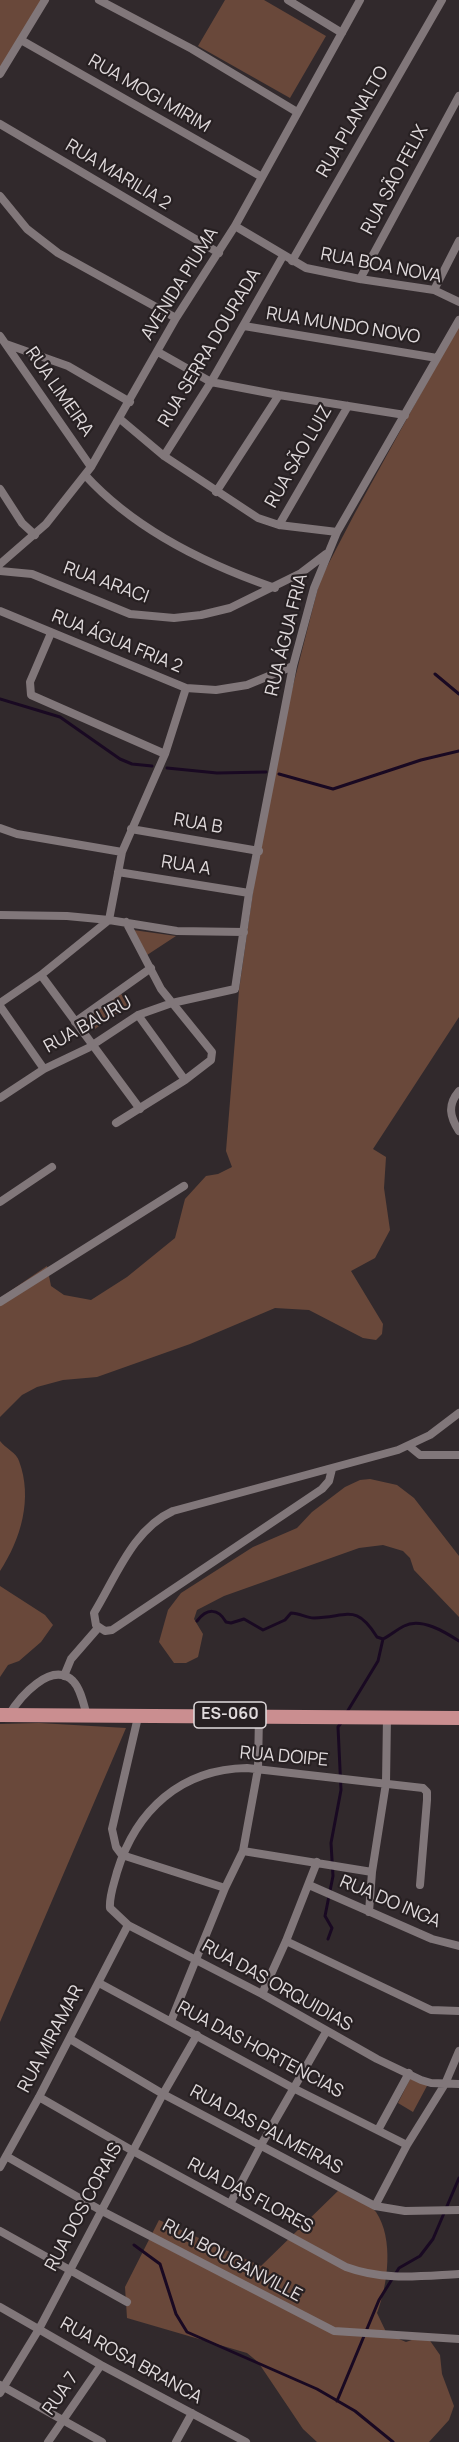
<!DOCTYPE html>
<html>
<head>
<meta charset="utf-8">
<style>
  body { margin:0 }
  canvas { display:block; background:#31292c }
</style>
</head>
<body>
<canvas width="459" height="2442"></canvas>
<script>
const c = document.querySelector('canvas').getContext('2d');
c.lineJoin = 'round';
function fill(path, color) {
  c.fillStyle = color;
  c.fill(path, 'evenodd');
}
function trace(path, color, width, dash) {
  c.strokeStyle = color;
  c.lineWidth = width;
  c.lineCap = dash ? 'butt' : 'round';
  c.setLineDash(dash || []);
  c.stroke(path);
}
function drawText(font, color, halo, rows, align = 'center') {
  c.font = font + ' Manrope,sans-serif';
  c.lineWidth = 4.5;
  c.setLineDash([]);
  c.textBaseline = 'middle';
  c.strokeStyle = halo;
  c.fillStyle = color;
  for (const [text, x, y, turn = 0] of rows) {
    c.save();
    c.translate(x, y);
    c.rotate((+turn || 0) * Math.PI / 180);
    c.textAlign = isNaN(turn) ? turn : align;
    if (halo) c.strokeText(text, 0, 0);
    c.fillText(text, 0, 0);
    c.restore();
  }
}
const green = new Path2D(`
  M 0,0 L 49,0 L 0,76 Z
  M 225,0 L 264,0 L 326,36 L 290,98 L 198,46 Z
  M 459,324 L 459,1017 L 373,1149 L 386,1157 L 384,1188 L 390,1230 L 375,1258 L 351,1271 L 383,1324 L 382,1334 L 376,1340 L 363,1338 L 309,1310 L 275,1308 L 190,1344 L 97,1377 L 63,1380 L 37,1387 L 22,1395 L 0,1417 L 0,1298 L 47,1266 L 51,1286 L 64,1295 L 91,1300 L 127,1277 L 175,1238 L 185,1199 L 206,1176 L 218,1174 L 232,1167 L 226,1151 L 239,990 L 261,836 L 282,729 L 320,580 L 355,513 Z
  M 126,929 L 176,936 L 144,957 Z
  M 119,991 L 129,1005 L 92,1031 L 82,1017 Z
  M 0,1441 C 5,1448 17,1453 19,1461 C 33,1498 21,1539 0,1571 Z
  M 370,1479 L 397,1485 L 414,1498 L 459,1556 L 459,1617 L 414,1570 L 410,1558 L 403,1551 L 383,1545 L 359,1548 L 224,1596 L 197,1610 L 194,1619 L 203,1634 L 198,1657 L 186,1663 L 174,1663 L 159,1642 L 168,1610 L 181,1593 L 253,1547 L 297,1528 L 312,1512 L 345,1487 L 360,1480 Z
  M 0,1586 L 45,1615 L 53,1625 L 41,1642 L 19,1661 L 8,1665 L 0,1677 Z
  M 39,1723 L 126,1728 L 0,2022 L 0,1724 Z
  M 412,2075 L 428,2084 L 413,2112 L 398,2103 Z
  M 341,2188 C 350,2189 355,2194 361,2199 C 366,2203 372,2207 376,2212 C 394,2239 388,2284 377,2313 L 387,2334 L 406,2342 L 426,2335 L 440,2355 L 442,2374 L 454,2406 L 449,2420 L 429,2442 L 317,2442 L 303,2429 L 258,2362 L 247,2353 L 127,2318 L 125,2287 L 159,2220 L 261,2266 Z`);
const stream = new Path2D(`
  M 435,674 L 459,694
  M 0,699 L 60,717 L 120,759 L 132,764 L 152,766
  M 167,768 L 217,773 L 266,772
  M 279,774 L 333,789 L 421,760 L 459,751
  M 197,1621 C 207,1608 218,1608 226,1622 L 231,1623 L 244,1619 L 263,1630 L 285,1620 L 291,1613 C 300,1613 306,1618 314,1618 C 348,1617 356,1603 377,1637 L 383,1639
  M 383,1639 C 391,1635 396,1630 404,1626 C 421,1617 445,1632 459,1641
  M 347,1712 L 378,1661 L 383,1639
  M 328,1939 L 332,1928 L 325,1916 L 333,1876 L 331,1843 L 341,1790 L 338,1727 L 341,1723
  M 134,2245 L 160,2264 L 176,2314 L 187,2332 L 317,2389 L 355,2411 L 393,2442
  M 337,2401 L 379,2300 L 399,2268 L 420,2256 L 433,2239 L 459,2178`);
const minor = new Path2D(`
  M 99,0 L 192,49 L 297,112
  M 288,0 L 342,33
  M 21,40 L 262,177
  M 0,74 L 45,0
  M 0,124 L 219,253
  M 0,196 L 27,229 L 58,253 L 176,318
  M 235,226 L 306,268 L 360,279 L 434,290 L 459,302
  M 292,261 L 442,0
  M 360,279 L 459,96
  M 434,290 L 459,241
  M 244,326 L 437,358
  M 0,336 L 91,467
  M 6,344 L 68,366 L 130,402
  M 158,352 L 211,382 L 279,395 L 405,415
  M 120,419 L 164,456 L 258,518 L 279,525 L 337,532
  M 164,456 L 211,382 L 283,256
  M 85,475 C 135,530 205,564 275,588
  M 0,489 L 22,523 L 35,535
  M 216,492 L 279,395
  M 279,525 L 348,406
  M 0,564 L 46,524 L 91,467 L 176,318 L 235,226 L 360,0
  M 0,571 L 32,574 L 130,614 L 174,618 L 201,615 L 230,608 L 301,573 L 326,554
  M 0,611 L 186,688 L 216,690 L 247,685 L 293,666
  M 51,633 L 30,682 L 31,695 L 165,754
  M 0,828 L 17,834 L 122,852
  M 131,829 L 259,851
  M 118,872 L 249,893
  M 0,915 L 67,916 L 109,920 L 122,852 L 165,754 L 186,688
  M 41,975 L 140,1109
  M 0,1003 L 41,975 L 109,920 L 177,931 L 244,932
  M 0,1006 L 44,1069
  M 138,1015 L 185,1080
  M 75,1022 L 151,968
  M 459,1091 C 447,1105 450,1117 459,1131
  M 0,1098 L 44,1069 L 88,1048 L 138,1015 L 172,1003 L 235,989 L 249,893 L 293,666 L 314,588 L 337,532 L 459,320
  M 116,1123 L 185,1080 L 211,1060 L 212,1052 L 161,989 L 126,922
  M 0,1202 L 52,1167
  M 0,1302 L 184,1186
  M 409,1446 L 420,1455 L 459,1455
  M 332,1469 L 329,1481 L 322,1489 L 112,1630 L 105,1631 L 96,1625 L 94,1613 C 116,1577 133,1529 173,1511 L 398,1450 L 430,1435 L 459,1413
  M 64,1676 L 71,1659 L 98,1628
  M 9,1715 C 19,1698 51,1660 73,1681 C 81,1689 84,1706 87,1716
  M 138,1717 L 112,1829 L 116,1847 L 122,1855 L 225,1888
  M 243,1851 L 372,1872
  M 309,1885 L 432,1939 L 459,1946
  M 420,1885 L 427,1800 L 427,1792 L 423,1788 L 247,1768 C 181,1769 136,1810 117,1872 C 114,1884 109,1896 110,1908 L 128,1925 L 262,1994 L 377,2059 L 421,2080 L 431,2083 L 459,2084
  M 369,1912 L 372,1872 L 386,1783 L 387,1717
  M 286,1941 L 431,2010 L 459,2011
  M 99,1983 L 293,2088 L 407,2145
  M 262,1994 L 286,1941 L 317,1862
  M 171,2021 L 225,1888 L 243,1851 L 258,1769 L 259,1715
  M 70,2039 L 163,2094 L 375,2206 L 405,2211 L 459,2210
  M 39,2097 L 133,2151 L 346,2267 C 384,2281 420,2276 459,2274
  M 378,2130 L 409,2073
  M 6,2156 L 102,2211 L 334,2331 L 459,2339
  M 0,2167 L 39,2097 L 128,1925
  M 230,2204 L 261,2145 L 326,2032
  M 375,2206 L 407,2145 L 445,2084 L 459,2051
  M 0,2231 L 127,2302
  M 0,2307 L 101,2365 L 246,2442
  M 0,2385 L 102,2442
  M 0,2393 L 39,2329 L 163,2094 L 197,2035
  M 48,2442 L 101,2365
  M 176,2442 L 192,2413`);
const primary = new Path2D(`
  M 0,1715 C 153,1717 306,1716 459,1718`);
const shields = [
  [230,1715,72]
];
const shieldNames = [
  ["ES-060",230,1715]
];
const streetNames = [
  ["RUA MOGI MIRIM",149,94,30],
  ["RUA PLANALTO",353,122,-60],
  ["RUA MARILIA 2",118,175,31],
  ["RUA SÃO FELIX",395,180,-62],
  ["RUA BOA NOVA",381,266,11],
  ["AVENIDA PIUMA",180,284,-58],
  ["RUA MUNDO NOVO",343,326,9],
  ["RUA SERRA DOURADA",210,348,-59],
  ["RUA LIMEIRA",59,392,55],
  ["RUA SÃO LUIZ",299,457,-60],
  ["RUA ARACI",106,583,20],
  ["RUA ÁGUA FRIA",287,635,-76],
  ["RUA ÁGUA FRIA 2",117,642,22],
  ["RUA B",198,824,10],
  ["RUA A",186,866,9],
  ["RUA BAURU",88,1025,-29],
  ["RUA DOIPE",284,1757,5],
  ["RUA DO INGA",390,1902,23],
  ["RUA DAS ORQUIDIAS",277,1986,29],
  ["RUA MIRAMAR",51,2039,-62],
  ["RUA DAS HORTENCIAS",260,2050,28],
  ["RUA DAS PALMEIRAS",266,2130,28],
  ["RUA DAS FLORES",250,2196,28],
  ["RUA DOS CORAIS",84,2207,-62],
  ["RUA BOUGANVILLE",232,2261,28],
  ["RUA ROSA BRANCA",131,2361,29],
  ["RUA 7",61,2394,-55]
];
fill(green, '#69483a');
trace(stream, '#190922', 3);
trace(minor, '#81777a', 8);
trace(primary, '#ca8e90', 14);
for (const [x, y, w] of shields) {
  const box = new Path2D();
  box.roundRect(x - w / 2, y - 13, w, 26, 4.5);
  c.fillStyle = '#272022';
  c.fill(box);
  trace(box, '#e1dbdd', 1.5);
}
drawText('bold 16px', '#e1dbdd', null, shieldNames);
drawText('18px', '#e1dbdd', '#272022', streetNames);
</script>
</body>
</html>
